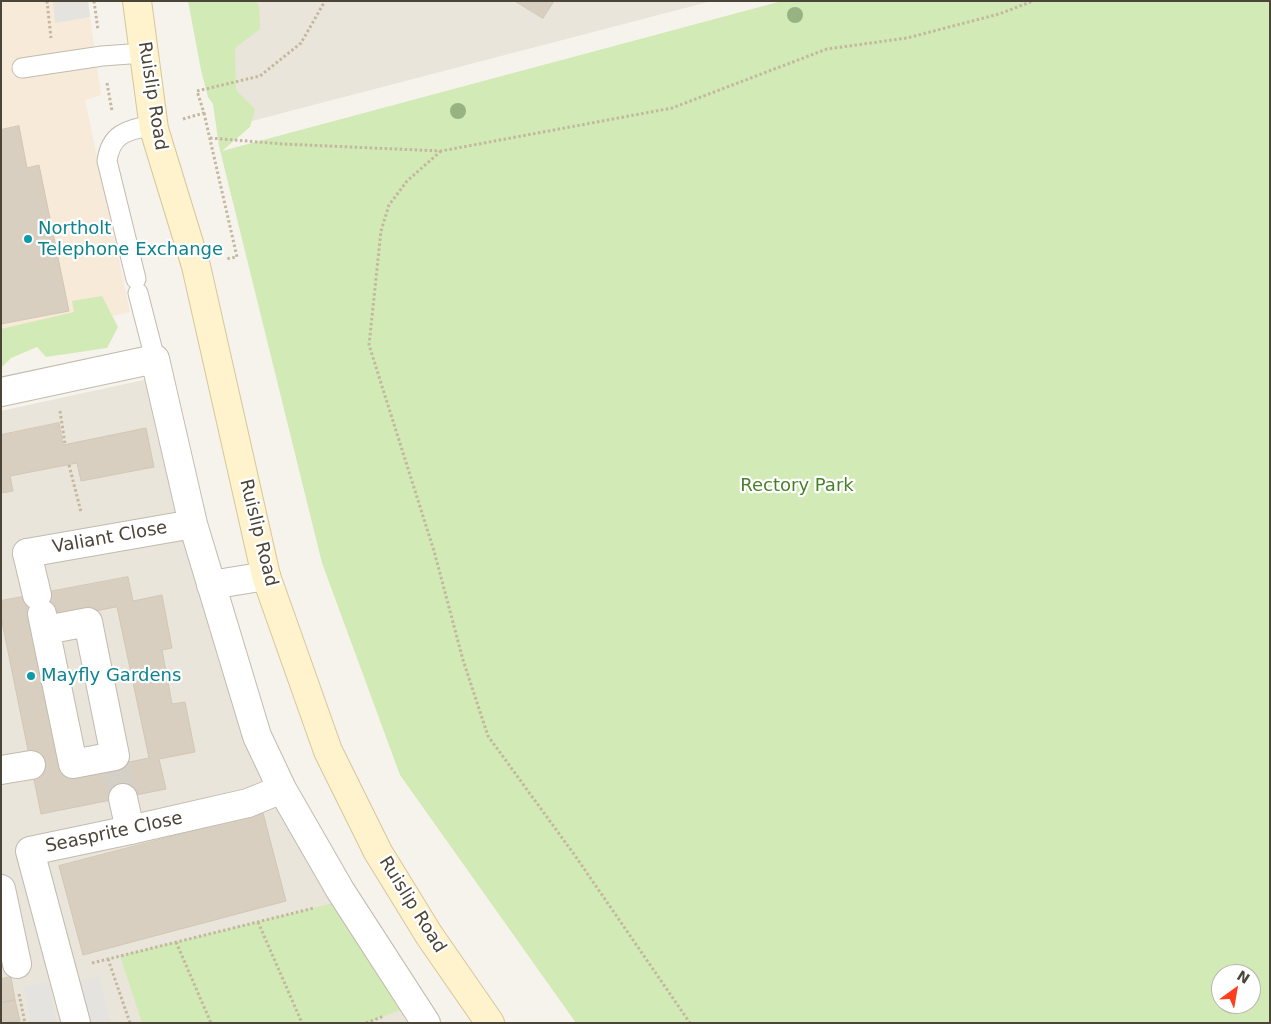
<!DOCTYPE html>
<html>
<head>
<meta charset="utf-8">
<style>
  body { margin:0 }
  #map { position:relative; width:1271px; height:1024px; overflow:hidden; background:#f6f3ec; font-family:"DejaVu Sans",sans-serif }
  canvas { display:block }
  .frame { position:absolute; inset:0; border:2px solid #4b4439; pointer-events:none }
  .north { position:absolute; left:1211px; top:964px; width:50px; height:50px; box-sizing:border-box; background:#fff; border:1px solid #b7b4b0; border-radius:50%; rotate:32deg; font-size:14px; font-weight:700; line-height:20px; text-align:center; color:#4b4439 }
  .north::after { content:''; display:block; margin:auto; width:18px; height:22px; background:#fc3f1d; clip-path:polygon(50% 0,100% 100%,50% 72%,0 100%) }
</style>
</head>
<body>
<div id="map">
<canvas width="1271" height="1024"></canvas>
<div class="frame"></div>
<div class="north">N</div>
</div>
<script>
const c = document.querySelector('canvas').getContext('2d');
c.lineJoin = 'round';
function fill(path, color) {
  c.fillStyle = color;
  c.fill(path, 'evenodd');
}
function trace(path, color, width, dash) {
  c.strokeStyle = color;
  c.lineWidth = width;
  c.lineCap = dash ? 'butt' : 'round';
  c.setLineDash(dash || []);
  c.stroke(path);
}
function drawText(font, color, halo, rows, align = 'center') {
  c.font = font + ' "DejaVu Sans",sans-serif';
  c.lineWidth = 4.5;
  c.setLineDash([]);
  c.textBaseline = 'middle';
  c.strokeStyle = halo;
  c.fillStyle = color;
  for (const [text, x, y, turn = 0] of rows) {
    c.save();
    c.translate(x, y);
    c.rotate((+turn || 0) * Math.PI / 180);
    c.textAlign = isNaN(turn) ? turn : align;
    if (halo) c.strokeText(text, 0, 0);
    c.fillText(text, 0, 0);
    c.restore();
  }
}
const residential = new Path2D(`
  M 199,1 L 712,1 L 229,127 Z
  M 148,379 L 279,804 L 421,1023 L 1,1023 L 1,411 Z`);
const commercial = new Path2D(`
  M 1,1 L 88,1 L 101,95 L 85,100 L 130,312 L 1,343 Z`);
const green = new Path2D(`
  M 188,1 L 255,1 L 259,5 L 260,29 L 235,48 L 236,90 L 255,109 L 250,127 L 222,151 L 782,1 L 1270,1 L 1270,1023 L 576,1023 L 400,775 L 322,563 L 219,146 L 213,104 L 208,97 L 201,70 ZM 1221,974 L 1251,974 L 1251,1004 L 1221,1004 Z
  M 102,296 L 118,327 L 107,348 L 46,357 L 37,347 L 11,358 L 1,368 L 1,329 L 74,312 L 72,301 Z
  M 338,902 L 401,1010 L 366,1023 L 142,1023 L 120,956 Z`);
const parking = new Path2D(`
  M 53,1 L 88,1 L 90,17 L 55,23 Z
  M 99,976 L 111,1023 L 81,1023 L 71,983 Z
  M 48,982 L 57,1023 L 31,1023 L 24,987 Z`);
const building = new Path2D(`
  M 515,1 L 554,1 L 543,18 Z
  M 19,126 L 27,168 L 39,165 L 69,311 L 1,324 L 1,130 Z
  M 59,423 L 63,445 L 146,428 L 154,467 L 81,481 L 77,463 L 10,476 L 13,491 L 1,493 L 1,435 Z
  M 128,577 L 133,601 L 162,595 L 172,648 L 162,650 L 172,704 L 185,702 L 195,752 L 159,759 L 166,789 L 41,814 L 1,617 L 1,601 ZM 117,607 L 149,758 L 69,774 L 49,621 Z
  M 263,813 L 286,901 L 83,955 L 59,866 Z
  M 11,977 L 15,1000 L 1,1003 L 1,979 Z
  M 15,1000 L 20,1021 L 1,1023 L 1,1003 Z`);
const pedestrianTunnel = new Path2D(`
  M 116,765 L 123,798`);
const path = new Path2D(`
  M 47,1 L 51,38
  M 94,1 L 98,30
  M 107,83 L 112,111
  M 204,113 L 237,257 L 225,259
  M 183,119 L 204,113 L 197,91 L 260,76 L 301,43 L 325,1
  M 210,138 L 283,144 L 441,151 L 672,108 L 827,49 L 907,38 L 999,14 L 1033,1
  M 441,151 L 407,181 L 389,205 L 381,231 L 369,345 L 434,551 L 463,660 L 488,736 L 576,857 L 690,1023
  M 60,411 L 65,444
  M 69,465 L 81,512
  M 258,922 L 302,1023
  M 176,942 L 211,1023
  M 108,959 L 130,1023
  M 92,963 L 314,908
  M 19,994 L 25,1023
  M 366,1023 L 384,1016`);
const service = new Path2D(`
  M 22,68 L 102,56 L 144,53
  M 136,279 L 107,161 C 111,132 129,130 153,125
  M 138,293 L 155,359`);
const pedestrian = new Path2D(`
  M 27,553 L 37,595
  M 42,614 L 73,764 L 115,756 L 88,622 L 46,630
  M 1,770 L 31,765
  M 123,798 L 130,830
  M 1,889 L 17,964`);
const minor = new Path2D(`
  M 1,392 L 155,359 L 193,524 L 257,736 L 282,789 L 340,890 L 426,1023
  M 27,553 L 193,524
  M 211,585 L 266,576
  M 76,1023 L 30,851 L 130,830 L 248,803 L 282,789`);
const secondary = new Path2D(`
  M 137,1 L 154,129 L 196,266 L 266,576 L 328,751 L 378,852 L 429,935 L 490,1023`);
const trees = [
  [795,15],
  [458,111]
];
const markers = [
  [28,239,5,"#0f9aa8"],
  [31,676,5,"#0f9aa8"]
];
const streetNames = [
  ["Ruislip Road",152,96,81],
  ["Ruislip Road",258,533,76],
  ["Valiant Close",110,538,-10],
  ["Seasprite Close",114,833,-12],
  ["Ruislip Road",412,905,58]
];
const cultureNames = [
  ["Northolt",38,229],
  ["Telephone Exchange",38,250],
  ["Mayfly Gardens",41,676]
];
const parkNames = [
  ["Rectory Park",797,486]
];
fill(residential, '#eae5da');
fill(commercial, '#f7ead8');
fill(green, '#d2eab5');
fill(parking, '#e5e3e0');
fill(building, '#d8cfc1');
trace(building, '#d3c7b4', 1);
trace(pedestrianTunnel, '#d4d0c8', 28, [28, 14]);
trace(service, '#c2bbae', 21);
trace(pedestrian, '#c2bbae', 30);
trace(minor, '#c2bbae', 30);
trace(secondary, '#d6c79b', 30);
trace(path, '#c4b79f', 3, [2.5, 2.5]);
trace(service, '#fff', 19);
trace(pedestrian, '#fff', 28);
trace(minor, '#fff', 28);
trace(secondary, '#fff3cd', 28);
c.fillStyle = '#97b381';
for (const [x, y] of trees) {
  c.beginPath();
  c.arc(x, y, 8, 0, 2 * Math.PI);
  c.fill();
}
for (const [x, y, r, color] of markers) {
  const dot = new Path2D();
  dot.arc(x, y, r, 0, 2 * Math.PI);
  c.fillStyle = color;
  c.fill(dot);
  trace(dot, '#fff', 2);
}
drawText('18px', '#4b4439', '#fff', streetNames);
drawText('18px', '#0d838f', '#fff', cultureNames, 'left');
drawText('18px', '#4a7f2a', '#fff', parkNames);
</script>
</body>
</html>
